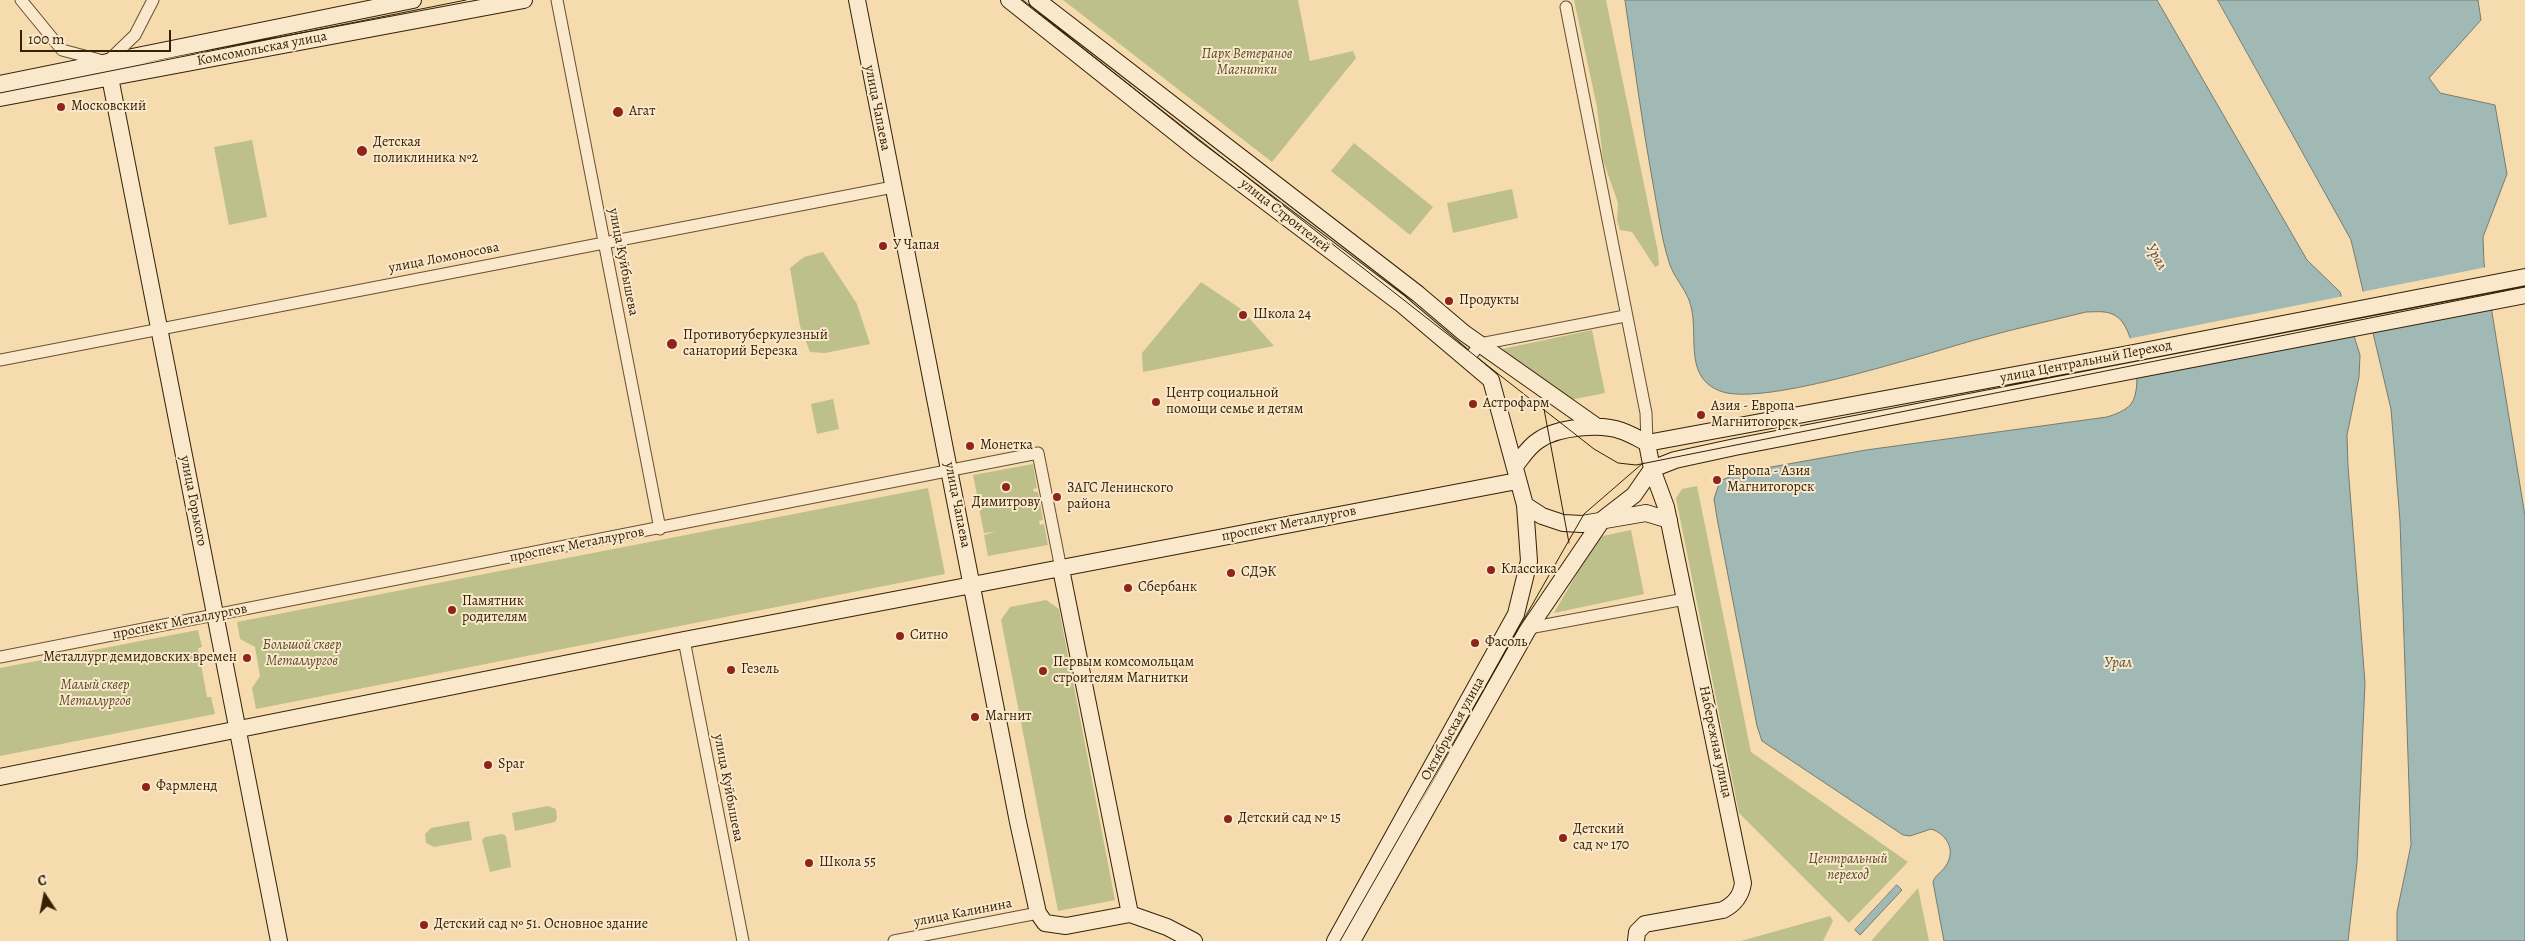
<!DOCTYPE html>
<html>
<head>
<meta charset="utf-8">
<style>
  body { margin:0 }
  #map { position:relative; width:2525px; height:941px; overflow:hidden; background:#f6dbaf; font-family:Alegreya,serif }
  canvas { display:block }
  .north { position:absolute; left:20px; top:871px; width:50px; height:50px; -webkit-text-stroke:4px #f9e8cb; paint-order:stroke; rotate:349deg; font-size:14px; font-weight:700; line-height:20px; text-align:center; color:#362105 }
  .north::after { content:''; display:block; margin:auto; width:18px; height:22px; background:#362105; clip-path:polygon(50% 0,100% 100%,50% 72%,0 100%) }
  .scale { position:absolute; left:20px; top:30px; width:151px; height:22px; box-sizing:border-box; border:2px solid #362105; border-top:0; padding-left:6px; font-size:15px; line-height:18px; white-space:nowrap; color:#362105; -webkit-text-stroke:4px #f9e8cb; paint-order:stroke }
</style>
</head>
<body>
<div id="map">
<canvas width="2525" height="941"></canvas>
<div class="north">С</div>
<div class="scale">100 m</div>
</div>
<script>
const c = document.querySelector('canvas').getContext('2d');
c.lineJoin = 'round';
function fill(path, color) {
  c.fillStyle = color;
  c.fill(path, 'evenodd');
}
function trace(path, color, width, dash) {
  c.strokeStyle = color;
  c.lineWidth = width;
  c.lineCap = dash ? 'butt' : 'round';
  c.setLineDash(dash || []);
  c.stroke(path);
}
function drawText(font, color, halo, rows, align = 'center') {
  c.font = font + ' Alegreya,serif';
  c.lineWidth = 4;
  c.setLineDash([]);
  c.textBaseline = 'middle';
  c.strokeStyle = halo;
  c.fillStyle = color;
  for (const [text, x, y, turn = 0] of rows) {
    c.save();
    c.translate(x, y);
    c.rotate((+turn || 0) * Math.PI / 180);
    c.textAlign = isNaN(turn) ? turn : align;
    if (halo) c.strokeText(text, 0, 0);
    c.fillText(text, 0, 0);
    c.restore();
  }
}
const green = new Path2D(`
  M 1063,0 L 1298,0 L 1310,61 L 1353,51 L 1356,58 L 1272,162 Z
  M 1574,0 L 1606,0 L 1658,252 L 1659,265 L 1655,267 L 1632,232 L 1620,230 L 1617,220 L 1618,203 L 1603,160 L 1597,107 Z
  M 252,140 L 267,217 L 229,225 L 214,147 Z
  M 1354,143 L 1433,207 L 1410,235 L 1331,171 Z
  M 1512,189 L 1518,218 L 1453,233 L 1447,203 Z
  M 823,252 L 857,304 L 870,344 L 825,353 L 810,352 L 800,326 L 790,268 L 804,257 Z
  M 1201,282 L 1241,309 L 1274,346 L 1143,372 L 1142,353 Z
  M 1592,330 L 1605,393 L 1570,400 L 1502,349 Z
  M 833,399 L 839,429 L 817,434 L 811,404 Z
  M 1033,464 L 1037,488 L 1033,489 L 1034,492 L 1038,492 L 1043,520 L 1039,521 L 1040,525 L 1044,524 L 1048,545 L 988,556 L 984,535 L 995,532 L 984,533 L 978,503 L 989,500 L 988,498 L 978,500 L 973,475 Z
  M 1697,486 L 1751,752 L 1908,862 L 1849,923 L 1739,813 L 1676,498 L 1682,489 Z
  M 928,488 L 945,574 L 256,709 L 252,688 L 260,676 L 255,647 L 240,639 L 237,622 Z
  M 1631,530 L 1644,594 L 1554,613 L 1598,537 Z
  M 1046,600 L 1059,609 L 1115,900 L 1058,911 L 1001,620 L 1010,607 Z
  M 198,630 L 202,647 L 198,648 L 207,697 L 211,697 L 215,714 L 0,756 L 0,668 Z
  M 548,806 L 556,809 L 557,818 L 555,822 L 515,831 L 512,813 Z
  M 469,821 L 472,840 L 434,847 L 426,843 L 425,834 L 431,828 Z
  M 502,834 L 506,836 L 511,867 L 490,872 L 482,840 L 485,837 Z
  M 1918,888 L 1929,941 L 1871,941 Z
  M 1830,916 L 1833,921 L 1823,941 L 1741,941 Z`);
const water = new Path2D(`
  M 1625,0 L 2157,0 L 2307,260 L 2340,292 L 2360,355 L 2359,377 L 2347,435 L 2348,466 L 2365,683 L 2357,863 L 2348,941 L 1944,941 L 1933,882 C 1935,875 1941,873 1945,867 C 1957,851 1947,834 1931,829 L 1910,836 L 1903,835 L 1762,741 L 1757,726 L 1717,518 L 1714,499 L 1720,481 L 1738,473 L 1866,450 L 2107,417 C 2116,414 2125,411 2131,404 C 2144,388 2134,326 2116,316 C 2107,310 2096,312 2086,312 C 2050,321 2013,329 1978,339 C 1928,353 1762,408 1720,391 C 1681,376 1701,331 1689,300 C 1684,287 1673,276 1669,262 C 1661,237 1658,210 1653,184 C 1642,123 1634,62 1625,0 Z
  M 2218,0 L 2478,0 L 2481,20 L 2429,78 L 2440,93 L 2495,105 L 2507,174 L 2483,237 L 2484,263 L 2525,516 L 2525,941 L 2397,941 L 2397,912 L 2411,845 L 2400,521 L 2391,409 L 2351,240 Z
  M 1897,885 L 1902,890 L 1860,935 L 1855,930 Z`);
const pier = new Path2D(`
  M 2487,267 L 2493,305 L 2370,330 L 2361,292 Z
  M 2344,296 L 2357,333 L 2133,363 L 2127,339 Z`);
const street = new Path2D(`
  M 21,0 L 62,50 L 107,62 L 135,35 L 153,0
  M 557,0 L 660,529
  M 1566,7 L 1646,413 L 1647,443
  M 0,360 L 893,187
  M 1467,361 L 1480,344 L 1625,316
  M 1529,628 L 1685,599
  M 684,640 L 743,941
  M 0,657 L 1038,453 L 1061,569
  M 894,941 L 1038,913`);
const secondary = new Path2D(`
  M 857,0 L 1018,822 L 1038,913 L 1045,923 L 1066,926 L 1130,914 L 1167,927 L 1194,941
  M 1009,0 L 1196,149 L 1400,303 L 1491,380 L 1525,505 L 1529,561 L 1516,614 L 1335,941
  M 1037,0 L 1418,294 L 1464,333 L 1596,426
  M 107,62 L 279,941
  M 0,84 L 413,0
  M 0,98 L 524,0
  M 1647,443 L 2123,355 L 2525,277
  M 1516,465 C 1523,456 1529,446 1539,440 C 1558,427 1601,423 1622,431 C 1631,434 1639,439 1647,443
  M 1652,469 L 1675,460 L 1735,447 L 2525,295
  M 1525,505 L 1542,516 L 1563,523 L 1582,524 L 1646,513 L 1669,520
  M 1061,569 L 1130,914
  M 0,777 L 684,640 L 1517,481
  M 1352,941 L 1527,631 L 1603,519 L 1634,495 L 1652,469
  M 1636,941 L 1637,932 L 1645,924 L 1723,910 C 1735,904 1741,896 1743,883 L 1666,507 L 1652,469 L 1647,443`);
const tram = new Path2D(`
  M 1021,0 L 1594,449 L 1618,463 L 1636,465 L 2525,287
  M 0,93 L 466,0
  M 1544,409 L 1569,543
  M 1340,941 L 1584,514 L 1643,463`);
const markers = [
  [61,107,5,"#8f2418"],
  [618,112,6,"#8f2418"],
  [362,151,6,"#8f2418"],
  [883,246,5,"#8f2418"],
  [1449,301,5,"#8f2418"],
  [1243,315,5,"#8f2418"],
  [672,344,6,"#8f2418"],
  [1156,402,5,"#8f2418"],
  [1473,404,5,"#8f2418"],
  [1701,415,5,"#8f2418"],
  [970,446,5,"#8f2418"],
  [1717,480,5,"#8f2418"],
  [1006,487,5,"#8f2418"],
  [1057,497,5,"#8f2418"],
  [1491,570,5,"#8f2418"],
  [1231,573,5,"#8f2418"],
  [1128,588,5,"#8f2418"],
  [452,610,5,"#8f2418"],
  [900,636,5,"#8f2418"],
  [1475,643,5,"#8f2418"],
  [247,658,5,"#8f2418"],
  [731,670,5,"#8f2418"],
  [1043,671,5,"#8f2418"],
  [975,717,5,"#8f2418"],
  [488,765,5,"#8f2418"],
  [146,787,5,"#8f2418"],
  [1228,819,5,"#8f2418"],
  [1563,838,5,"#8f2418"],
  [809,863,5,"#8f2418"],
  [424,925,5,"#8f2418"]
];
const streetNames = [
  ["Комсомольская улица",262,49,-11],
  ["улица Чапаева",877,108,79],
  ["улица Строителей",1285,216,38],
  ["улица Ломоносова",444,258,-11],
  ["улица Куйбышева",623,262,79],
  ["улица Центральный Переход",2086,362,-11],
  ["улица Горького",193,501,79],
  ["улица Чапаева",957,505,79],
  ["проспект Металлургов",1289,524,-11],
  ["проспект Металлургов",577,545,-11],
  ["проспект Металлургов",180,622,-11],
  ["Октябрьская улица",1453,729,-61],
  ["Набережная улица",1715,742,78],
  ["улица Куйбышева",728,788,79],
  ["улица Калинина",963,913,-11]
];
const parkNames = [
  ["Парк Ветеранов",1247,55],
  ["Магнитки",1247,71],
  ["Большой сквер",302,646],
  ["Металлургов",302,662],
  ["Малый сквер",95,686],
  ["Металлургов",95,702],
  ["Центральный",1848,860],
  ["переход",1848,876]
];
const poiNames = [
  ["Московский",71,107],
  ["Агат",629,112],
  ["Детская",373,143],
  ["поликлиника №2",373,159],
  ["У Чапая",893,246],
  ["Продукты",1459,301],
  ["Школа 24",1253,315],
  ["Противотуберкулезный",683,336],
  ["санаторий Березка",683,352],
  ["Центр социальной",1166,394],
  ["помощи семье и детям",1166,410],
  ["Астрофарм",1483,404],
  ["Азия - Европа",1711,407],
  ["Магнитогорск",1711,423],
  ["Монетка",980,446],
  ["Европа - Азия",1727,472],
  ["Магнитогорск",1727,488],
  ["ЗАГС Ленинского",1067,489],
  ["района",1067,505],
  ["Димитрову",1006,503,"center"],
  ["Классика",1501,570],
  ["СДЭК",1241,573],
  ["Сбербанк",1138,588],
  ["Памятник",462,602],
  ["родителям",462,618],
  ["Ситно",910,636],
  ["Фасоль",1485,643],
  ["Металлург демидовских времен",237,658,"right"],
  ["Первым комсомольцам",1053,663],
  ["строителям Магнитки",1053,679],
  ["Гезель",741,670],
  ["Магнит",985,717],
  ["Spar",498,765],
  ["Фармленд",156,787],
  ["Детский сад № 15",1238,819],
  ["Детский",1573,830],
  ["сад № 170",1573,846],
  ["Школа 55",819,863],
  ["Детский сад № 51. Основное здание",434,925]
];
const waterNames = [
  ["Урал",2156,257,61],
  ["Урал",2118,663]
];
fill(green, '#bdc08a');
fill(water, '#a0b9b4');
trace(water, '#767c6e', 1);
fill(pier, '#f6dbaf');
trace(street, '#665030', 13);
trace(secondary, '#362105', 18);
trace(street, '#f9e8cb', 11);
trace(secondary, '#f9e8cb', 16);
trace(tram, '#362105', 1);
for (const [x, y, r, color] of markers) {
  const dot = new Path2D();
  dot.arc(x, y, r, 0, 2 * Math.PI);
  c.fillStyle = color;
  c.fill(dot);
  trace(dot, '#f9e8cb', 2);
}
drawText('14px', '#362105', '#f9e8cb', streetNames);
drawText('italic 14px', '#584926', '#f9e8cb', parkNames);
drawText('14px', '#362105', '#f9e8cb', poiNames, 'left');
drawText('italic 15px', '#564f3a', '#f9e8cb', waterNames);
</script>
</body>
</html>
